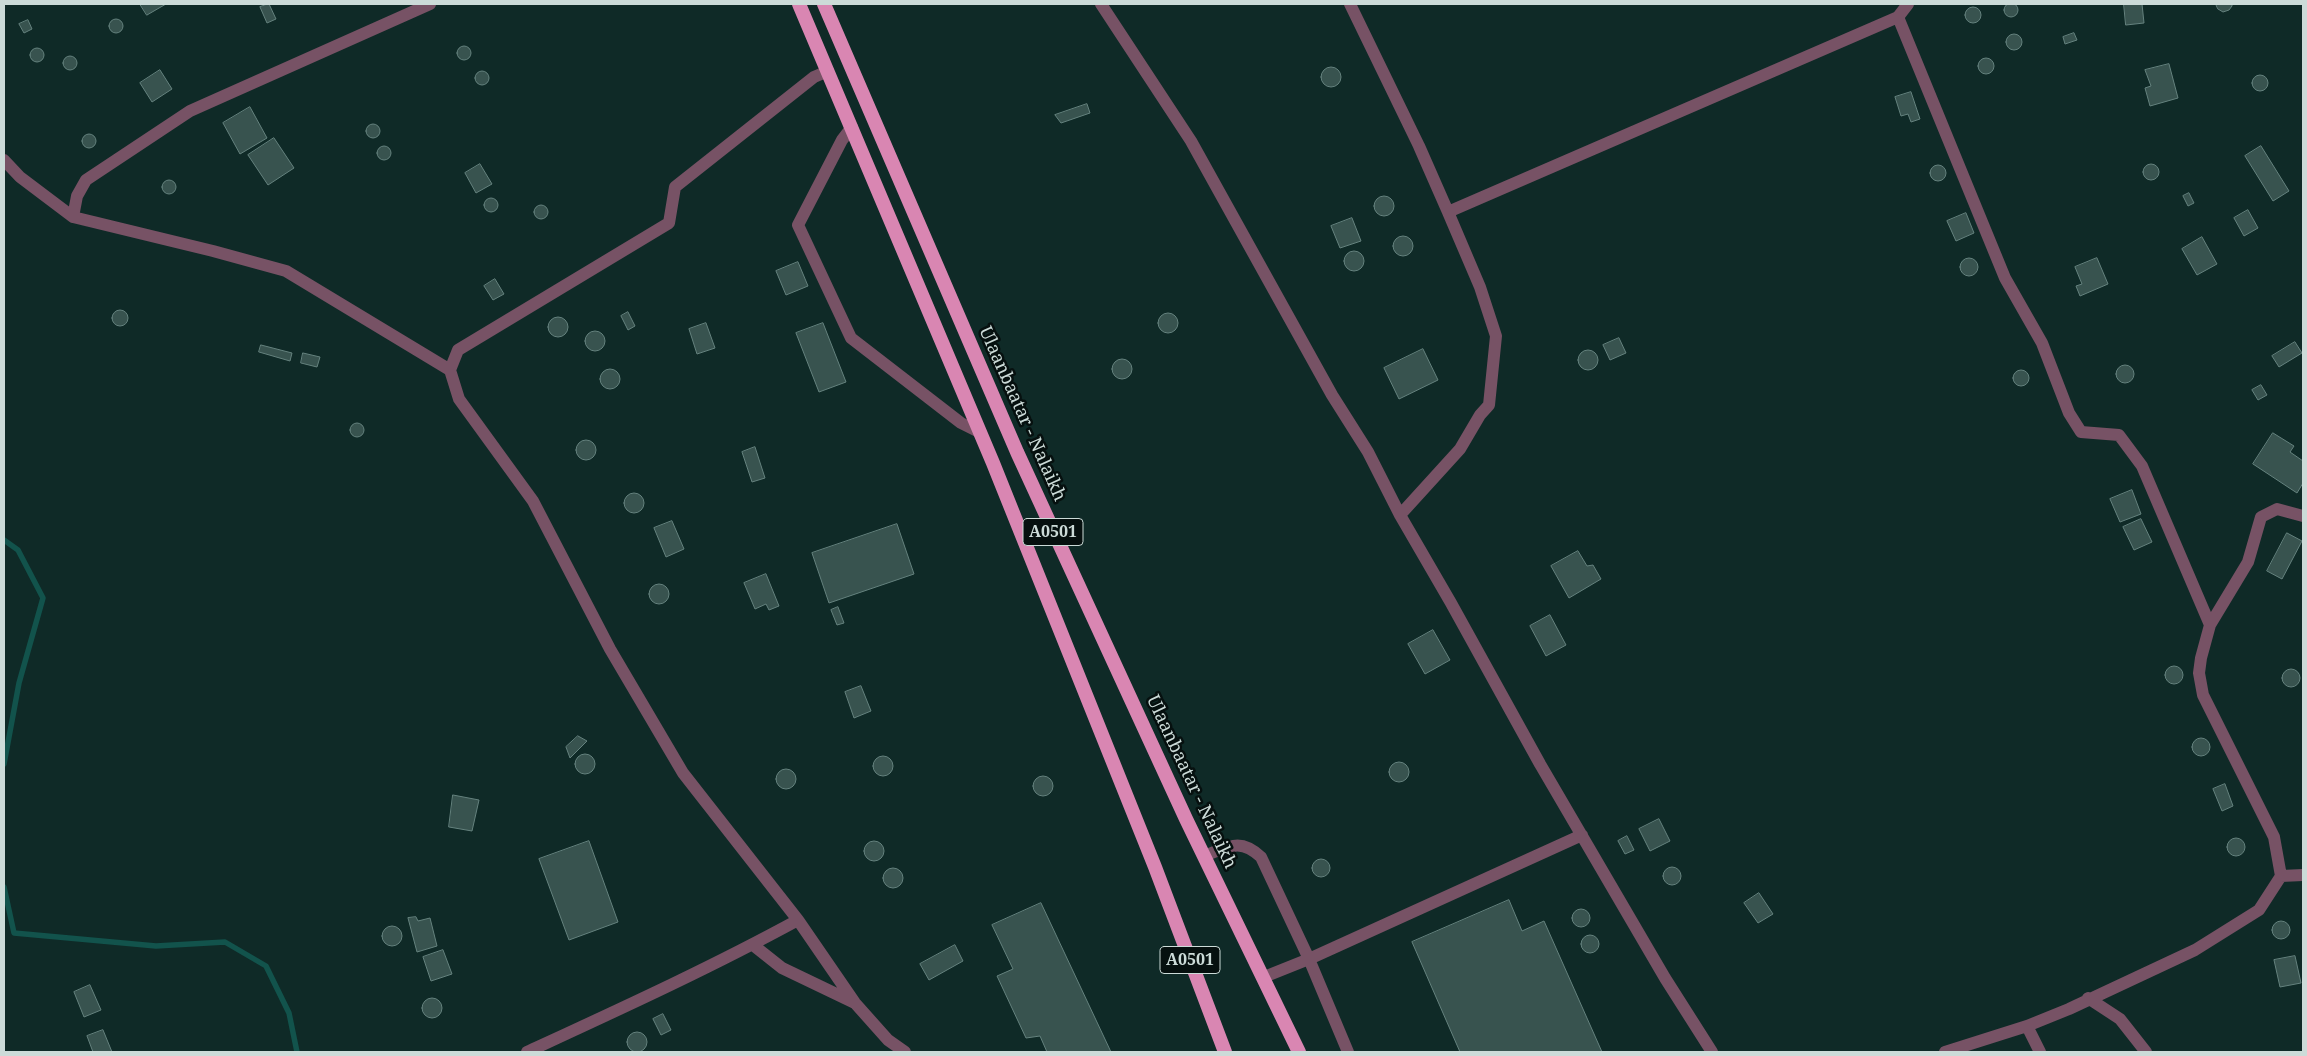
<!DOCTYPE html>
<html>
<head>
<meta charset="utf-8">
<style>
  body { margin:0 }
  #map { position:relative; width:2307px; height:1056px; overflow:hidden; background:#0f2a27; font-family:"Noto Serif",serif }
  canvas { display:block }
  .frame { position:absolute; inset:0; border:5px solid #ccdbd8; pointer-events:none }
</style>
</head>
<body>
<div id="map">
<canvas width="2307" height="1056"></canvas>
<div class="frame"></div>
</div>
<script>
const c = document.querySelector('canvas').getContext('2d');
c.lineJoin = 'round';
function trace(path, color, width, dash) {
  c.strokeStyle = color;
  c.lineWidth = width;
  c.lineCap = dash ? 'butt' : 'round';
  c.setLineDash(dash || []);
  c.stroke(path);
}
function fill(path, color) {
  c.fillStyle = color;
  c.fill(path, 'evenodd');
}
function drawText(font, color, halo, rows, align = 'center') {
  c.font = font + ' "Noto Serif",serif';
  c.lineWidth = 5;
  c.setLineDash([]);
  c.textBaseline = 'middle';
  c.strokeStyle = halo;
  c.fillStyle = color;
  for (const [text, x, y, turn = 0] of rows) {
    c.save();
    c.translate(x, y);
    c.rotate((+turn || 0) * Math.PI / 180);
    c.textAlign = isNaN(turn) ? turn : align;
    if (halo) c.strokeText(text, 0, 0);
    c.fillText(text, 0, 0);
    c.restore();
  }
}
const stream = new Path2D(`
  M 4,540 L 18,550 L 43,598 L 19,683 L 4,764
  M 4,887 L 14,933 L 156,946 L 225,942 L 266,966 L 289,1013 L 297,1052`);
const building = new Path2D(`
  M2004 10a7 7 0 1 1 14 0a7 7 0 1 1-14 0Z
  M 140,4 L 166,4 L 147,15 Z
  M 269,4 L 276,19 L 267,23 L 260,7 Z
  M 2124,4 L 2142,4 L 2144,23 L 2126,25 Z
  M 2216,4 L 2232,4 L 2232,6 L 2229,10 L 2223,12 L 2218,9 Z
  M1965 15a8 8 0 1 1 16 0a8 8 0 1 1-16 0Z
  M109 26a7 7 0 1 1 14 0a7 7 0 1 1-14 0Z
  M 28,20 L 32,29 L 24,33 L 19,24 Z
  M 2074,33 L 2077,40 L 2065,44 L 2063,37 Z
  M2006 42a8 8 0 1 1 16 0a8 8 0 1 1-16 0Z
  M457 53a7 7 0 1 1 14 0a7 7 0 1 1-14 0Z
  M30 55a7 7 0 1 1 14 0a7 7 0 1 1-14 0Z
  M63 63a7 7 0 1 1 14 0a7 7 0 1 1-14 0Z
  M1978 66a8 8 0 1 1 16 0a8 8 0 1 1-16 0Z
  M 2169,64 L 2178,98 L 2150,106 L 2145,88 L 2151,86 L 2145,70 Z
  M1321 77a10 10 0 1 1 20 0a10 10 0 1 1-20 0Z
  M 160,70 L 172,89 L 152,102 L 140,83 Z
  M475 78a7 7 0 1 1 14 0a7 7 0 1 1-14 0Z
  M2252 83a8 8 0 1 1 16 0a8 8 0 1 1-16 0Z
  M 1911,92 L 1920,119 L 1911,122 L 1908,114 L 1901,116 L 1895,97 Z
  M 1087,104 L 1090,113 L 1061,123 L 1055,115 Z
  M 250,107 L 267,138 L 240,154 L 223,123 Z
  M366 131a7 7 0 1 1 14 0a7 7 0 1 1-14 0Z
  M82 141a7 7 0 1 1 14 0a7 7 0 1 1-14 0Z
  M 274,138 L 294,168 L 268,185 L 248,155 Z
  M 2261,146 L 2289,191 L 2273,201 L 2245,156 Z
  M377 153a7 7 0 1 1 14 0a7 7 0 1 1-14 0Z
  M 480,164 L 492,184 L 476,193 L 465,173 Z
  M2143 172a8 8 0 1 1 16 0a8 8 0 1 1-16 0Z
  M1930 173a8 8 0 1 1 16 0a8 8 0 1 1-16 0Z
  M162 187a7 7 0 1 1 14 0a7 7 0 1 1-14 0Z
  M 2189,193 L 2194,203 L 2188,206 L 2183,196 Z
  M1374 206a10 10 0 1 1 20 0a10 10 0 1 1-20 0Z
  M484 205a7 7 0 1 1 14 0a7 7 0 1 1-14 0Z
  M534 212a7 7 0 1 1 14 0a7 7 0 1 1-14 0Z
  M 2248,210 L 2258,228 L 2244,236 L 2234,218 Z
  M 1966,213 L 1974,233 L 1956,241 L 1947,221 Z
  M 1352,218 L 1361,241 L 1340,248 L 1331,226 Z
  M1393 246a10 10 0 1 1 20 0a10 10 0 1 1-20 0Z
  M 2202,237 L 2217,264 L 2197,275 L 2182,249 Z
  M1344 261a10 10 0 1 1 20 0a10 10 0 1 1-20 0Z
  M1960 267a9 9 0 1 1 18 0a9 9 0 1 1-18 0Z
  M 2097,258 L 2108,284 L 2080,296 L 2076,286 L 2082,284 L 2075,267 Z
  M 798,262 L 808,286 L 786,295 L 776,271 Z
  M 495,279 L 504,294 L 493,300 L 484,286 Z
  M112 318a8 8 0 1 1 16 0a8 8 0 1 1-16 0Z
  M 628,312 L 635,326 L 628,330 L 621,316 Z
  M1158 323a10 10 0 1 1 20 0a10 10 0 1 1-20 0Z
  M548 327a10 10 0 1 1 20 0a10 10 0 1 1-20 0Z
  M 706,323 L 715,348 L 697,354 L 689,329 Z
  M 823,323 L 846,382 L 819,392 L 796,333 Z
  M585 341a10 10 0 1 1 20 0a10 10 0 1 1-20 0Z
  M 1619,338 L 1626,353 L 1610,360 L 1603,345 Z
  M 2295,342 L 2302,353 L 2279,367 L 2272,356 Z
  M 261,345 L 292,353 L 290,361 L 259,352 Z
  M 1423,349 L 1438,380 L 1399,399 L 1384,368 Z
  M1578 360a10 10 0 1 1 20 0a10 10 0 1 1-20 0Z
  M 303,353 L 320,357 L 317,367 L 301,363 Z
  M1112 369a10 10 0 1 1 20 0a10 10 0 1 1-20 0Z
  M2116 374a9 9 0 1 1 18 0a9 9 0 1 1-18 0Z
  M600 379a10 10 0 1 1 20 0a10 10 0 1 1-20 0Z
  M2013 378a8 8 0 1 1 16 0a8 8 0 1 1-16 0Z
  M 2261,385 L 2267,395 L 2258,400 L 2252,390 Z
  M350 430a7 7 0 1 1 14 0a7 7 0 1 1-14 0Z
  M 2273,433 L 2294,446 L 2290,452 L 2303,461 L 2303,483 L 2297,493 L 2253,464 Z
  M576 450a10 10 0 1 1 20 0a10 10 0 1 1-20 0Z
  M 755,447 L 765,478 L 752,482 L 742,452 Z
  M 2132,490 L 2141,514 L 2120,522 L 2110,499 Z
  M624 503a10 10 0 1 1 20 0a10 10 0 1 1-20 0Z
  M 2141,519 L 2152,542 L 2134,550 L 2123,527 Z
  M 672,521 L 684,549 L 666,557 L 654,528 Z
  M 897,524 L 914,574 L 829,603 L 812,553 Z
  M 2287,533 L 2302,541 L 2282,579 L 2267,571 Z
  M 1578,551 L 1587,566 L 1593,565 L 1601,579 L 1569,598 L 1551,566 Z
  M 766,574 L 779,606 L 769,610 L 766,604 L 755,609 L 744,583 Z
  M649 594a10 10 0 1 1 20 0a10 10 0 1 1-20 0Z
  M 838,607 L 844,623 L 837,625 L 831,610 Z
  M 1550,615 L 1566,645 L 1546,656 L 1530,626 Z
  M 1433,630 L 1450,660 L 1425,674 L 1408,644 Z
  M2165 675a9 9 0 1 1 18 0a9 9 0 1 1-18 0Z
  M2282 678a9 9 0 1 1 18 0a9 9 0 1 1-18 0Z
  M 861,686 L 871,711 L 854,718 L 845,692 Z
  M 578,736 L 587,741 L 570,758 L 566,747 Z
  M2192 747a9 9 0 1 1 18 0a9 9 0 1 1-18 0Z
  M575 764a10 10 0 1 1 20 0a10 10 0 1 1-20 0Z
  M873 766a10 10 0 1 1 20 0a10 10 0 1 1-20 0Z
  M1389 772a10 10 0 1 1 20 0a10 10 0 1 1-20 0Z
  M776 779a10 10 0 1 1 20 0a10 10 0 1 1-20 0Z
  M1033 786a10 10 0 1 1 20 0a10 10 0 1 1-20 0Z
  M 2225,784 L 2233,806 L 2222,811 L 2213,789 Z
  M 453,795 L 479,800 L 472,831 L 449,827 Z
  M 1659,819 L 1670,841 L 1650,851 L 1639,829 Z
  M 1627,836 L 1634,850 L 1625,854 L 1618,841 Z
  M2227 847a9 9 0 1 1 18 0a9 9 0 1 1-18 0Z
  M 589,841 L 618,922 L 569,940 L 539,859 Z
  M864 851a10 10 0 1 1 20 0a10 10 0 1 1-20 0Z
  M1312 868a9 9 0 1 1 18 0a9 9 0 1 1-18 0Z
  M1663 876a9 9 0 1 1 18 0a9 9 0 1 1-18 0Z
  M883 878a10 10 0 1 1 20 0a10 10 0 1 1-20 0Z
  M 1759,893 L 1773,914 L 1758,923 L 1744,903 Z
  M 1509,900 L 1522,931 L 1544,921 L 1602,1052 L 1460,1052 L 1412,942 Z
  M 1041,903 L 1111,1052 L 1047,1052 L 1040,1036 L 1026,1038 L 997,976 L 1013,969 L 992,925 Z
  M1572 918a9 9 0 1 1 18 0a9 9 0 1 1-18 0Z
  M 416,917 L 418,921 L 430,918 L 437,946 L 417,952 L 408,918 Z
  M2272 930a9 9 0 1 1 18 0a9 9 0 1 1-18 0Z
  M382 936a10 10 0 1 1 20 0a10 10 0 1 1-20 0Z
  M1581 944a9 9 0 1 1 18 0a9 9 0 1 1-18 0Z
  M 955,945 L 963,961 L 929,980 L 920,964 Z
  M 443,950 L 452,974 L 431,981 L 423,957 Z
  M 2295,956 L 2301,983 L 2280,987 L 2274,960 Z
  M 90,985 L 101,1010 L 84,1017 L 74,992 Z
  M422 1008a10 10 0 1 1 20 0a10 10 0 1 1-20 0Z
  M 663,1014 L 671,1030 L 661,1035 L 653,1019 Z
  M 103,1030 L 112,1052 L 93,1052 L 87,1036 Z
  M627 1042a10 10 0 1 1 20 0a10 10 0 1 1-20 0Z`);
const minor = new Path2D(`
  M 1101,4 L 1191,141 L 1332,395 L 1368,452 L 1400,515 L 1451,603 L 1540,764 L 1665,978 L 1712,1052
  M 1350,4 L 1419,146 L 1448,212 L 1480,287 L 1496,336 L 1489,405 L 1480,415 L 1460,449 L 1400,515
  M 1898,17 L 2005,278 L 2042,343 L 2069,413 L 2081,432 L 2119,435 L 2142,466 L 2210,625
  M 828,71 L 814,77 L 675,187 L 669,223 L 458,350 L 450,370 L 459,399 L 533,501 L 610,649 L 683,773 L 798,920 L 855,1003 L 888,1040 L 905,1052
  M 852,127 L 842,140 L 798,225 L 851,338 L 961,423 L 979,432
  M 4,160 L 20,177 L 73,217 L 213,251 L 286,271 L 450,370
  M 1448,212 L 1898,17 L 1908,4
  M 73,217 L 77,196 L 86,180 L 190,111 L 430,4
  M 1204,856 C 1228,847 1240,837 1261,857 L 1309,959 L 1348,1052
  M 2281,876 L 2303,875
  M 753,945 L 782,968 L 855,1003
  M 1264,977 L 1309,959 L 1582,835
  M 2088,998 L 2120,1019 L 2146,1052
  M 2027,1026 L 2040,1052
  M 527,1052 C 618,1010 710,968 798,920
  M 1945,1052 L 2027,1026 L 2069,1009 L 2195,950 L 2259,910 L 2281,876 L 2274,837 L 2203,695 L 2199,673 L 2201,658 L 2210,625 L 2248,562 L 2261,517 L 2277,509 L 2303,516`);
const trunk = new Path2D(`
  M 799,4 L 993,463 L 1155,867 L 1225,1052
  M 824,4 L 1017,452 L 1186,819 L 1299,1052`);
const shields = [
  [1053,532,60],
  [1190,960,60]
];
const shieldNames = [
  ["A0501",1053,532],
  ["A0501",1190,960]
];
const streetNames = [
  ["Ulaanbaatar - Nalaikh",1022,414,66],
  ["Ulaanbaatar - Nalaikh",1191,782,65]
];
trace(stream, '#12534c', 5.5);
fill(building, '#38534f');
trace(building, '#65827e', 1);
trace(minor, '#775265', 12);
trace(trunk, '#d986b2', 14);
for (const [x, y, w] of shields) {
  const box = new Path2D();
  box.roundRect(x - w / 2, y - 13.5, w, 27, 4);
  c.fillStyle = '#06100f';
  c.fill(box);
  trace(box, '#ccdbd8', 1);
}
drawText('bold 16px', '#ccdbd8', null, shieldNames);
drawText('18px', '#ccdbd8', '#06100f', streetNames);
</script>
</body>
</html>
